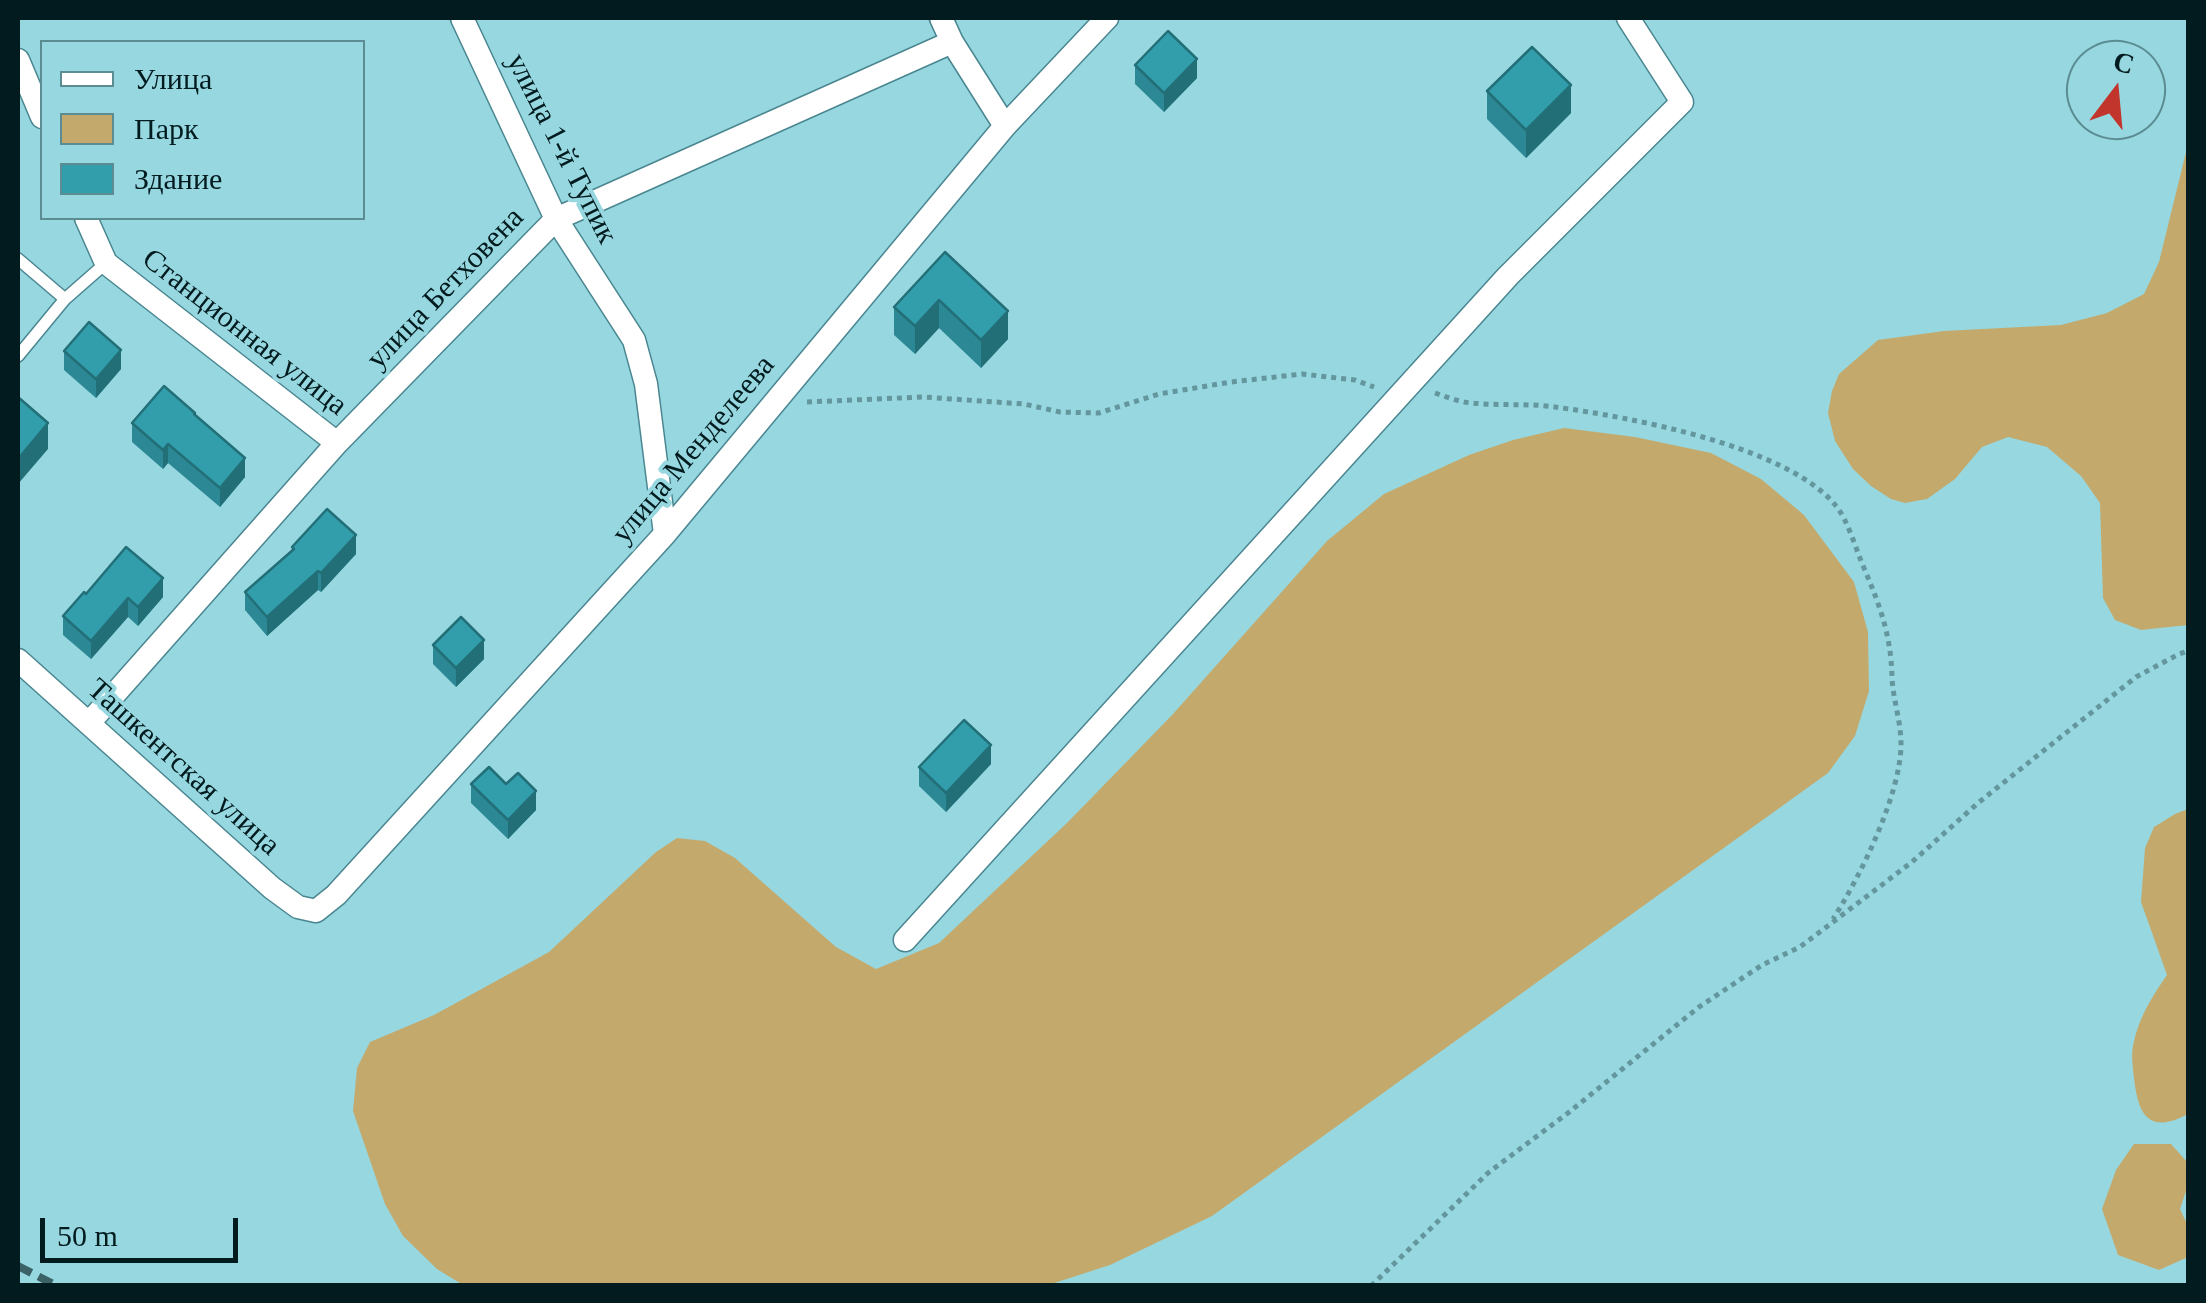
<!DOCTYPE html>
<html>
<head>
<meta charset="utf-8">
<style>
  body { margin:0 }
  #map { position:relative; width:2206px; height:1303px; overflow:hidden; background:#97d7e0; font-family:Georgia,serif }
  canvas { display:block }
  .frame { position:absolute; inset:0; border:20px solid #021b1e; pointer-events:none }
  .legend { position:absolute; left:40px; top:40px; width:325px; height:180px; box-sizing:border-box; background:#97d7e0; border:2px solid #5b8c92; margin:0; padding:12px 18px; list-style:none; font-size:30px; color:#021b1e }
  .legend li { display:flex; align-items:center; gap:20px; height:50px }
  .legend b { width:50px; border:2px solid #5b8c92 }
  .north { position:absolute; left:2066px; top:40px; width:100px; height:100px; box-sizing:border-box; background:#97d7e0; border:2px solid #5b8c92; border-radius:50%; rotate:16deg; font-size:28px; font-weight:700; line-height:40px; text-align:center; color:#021b1e }
  .north::after { content:''; display:block; margin:auto; width:35px; height:45px; background:#c2352d; clip-path:polygon(50% 0,100% 100%,50% 72%,0 100%) }
  .scale { position:absolute; left:40px; top:1218px; width:198px; height:45px; box-sizing:border-box; border:5px solid #021b1e; border-top:0; padding-left:12px; font-size:30px; line-height:35px; white-space:nowrap; color:#021b1e; -webkit-text-stroke:8px #97d7e0; paint-order:stroke }
</style>
</head>
<body>
<div id="map">
<canvas width="2206" height="1303"></canvas>
<div class="frame"></div>
<ul class="legend">
<li><b style="height:12px;background:#fff"></b>Улица</li>
<li><b style="height:28px;background:#c3aa6c"></b>Парк</li>
<li><b style="height:28px;background:#329eac"></b>Здание</li>
</ul>
<div class="north">С</div>
<div class="scale">50 m</div>
</div>
<script>
const c = document.querySelector('canvas').getContext('2d');
c.lineJoin = 'round';
function fill(path, color) {
  c.fillStyle = color;
  c.fill(path, 'evenodd');
}
function trace(path, color, width, dash) {
  c.strokeStyle = color;
  c.lineWidth = width;
  c.lineCap = dash ? 'butt' : 'round';
  c.setLineDash(dash || []);
  c.stroke(path);
}
function drawText(font, color, halo, rows, align = 'center') {
  c.font = font + ' Georgia,serif';
  c.lineWidth = 8;
  c.setLineDash([]);
  c.textBaseline = 'middle';
  c.strokeStyle = halo;
  c.fillStyle = color;
  for (const [text, x, y, turn = 0] of rows) {
    c.save();
    c.translate(x, y);
    c.rotate((+turn || 0) * Math.PI / 180);
    c.textAlign = isNaN(turn) ? turn : align;
    if (halo) c.strokeText(text, 0, 0);
    c.fillText(text, 0, 0);
    c.restore();
  }
}
const green = new Path2D(`
  M 2188,144 L 2188,625 L 2141,630 L 2115,620 L 2103,598 L 2100,503 L 2081,476 L 2047,447 L 2008,437 L 1982,447 L 1955,479 L 1927,499 L 1905,503 L 1891,499 L 1871,486 L 1853,469 L 1835,441 L 1828,413 L 1832,391 L 1839,374 L 1878,340 L 1944,331 L 2061,325 L 2107,313 L 2144,294 L 2159,262 Z
  M 1564,428 L 1635,437 L 1711,453 L 1761,479 L 1804,515 L 1854,582 L 1868,632 L 1869,691 L 1855,736 L 1828,773 L 1212,1216 L 1110,1265 L 1045,1286 L 463,1285 L 437,1269 L 403,1236 L 385,1204 L 353,1111 L 357,1068 L 370,1042 L 434,1015 L 549,952 L 656,852 L 677,838 L 705,841 L 735,858 L 836,947 L 876,969 L 939,943 L 1067,823 L 1173,714 L 1327,541 L 1384,494 L 1469,455 L 1513,440 Z
  M 2188,809 L 2188,1114 C 2149,1135 2138,1115 2134,1078 C 2133,1068 2131,1056 2133,1046 C 2138,1019 2151,998 2167,975 L 2141,902 L 2145,848 L 2154,827 L 2175,814 Z
  M 2134,1144 L 2171,1144 L 2188,1163 L 2188,1185 L 2180,1209 L 2188,1226 L 2188,1257 L 2159,1270 L 2118,1255 L 2102,1209 L 2116,1170 Z`);
const path = new Path2D(`
  M 1435,393 C 1447,397 1459,402 1472,403 C 1499,406 1527,403 1555,407 C 1629,417 1788,446 1836,506 C 1848,520 1856,550 1864,568 C 1880,606 1891,635 1892,677 C 1893,700 1901,721 1901,744 C 1901,794 1860,877 1833,919
  M 807,402 L 923,397 L 1024,404 L 1060,412 L 1099,413 L 1159,394 L 1231,382 L 1302,374 L 1355,380 L 1374,387
  M 1371,1286 L 1488,1173 L 1568,1113 L 1699,1007 L 1762,965 L 1800,947 L 1912,862 L 1978,803 L 2136,677 L 2179,654 L 2188,651`);
const lane = new Path2D(`
  M 18,259 L 65,299
  M 18,356 L 65,299 L 106,263`);
const street = new Path2D(`
  M 462,18 L 556,219 L 634,340 L 646,384 L 665,534
  M 941,18 L 952,42 L 1005,126
  M 18,60 L 42,117
  M 86,218 L 106,263 L 337,443
  M 18,660 L 272,888 L 298,907 L 316,911 L 336,895 L 665,534 L 1005,126 L 1107,18
  M 89,723 L 337,443 L 556,219 L 952,42
  M 905,940 L 1508,276 L 1682,102 L 1628,18`);
const rail = new Path2D(`
  M 18,1266 L 57,1286`);
const wall = new Path2D(`
  M 1135,65 L 1197,78 L 1164,112 L 1135,84 Z
  M 1487,91 L 1571,113 L 1526,158 L 1487,119 Z
  M 945,252 L 1008,339 L 981,368 L 939,328 L 915,354 L 894,335 L 894,307 Z
  M 64,351 L 121,369 L 96,398 L 64,370 Z
  M 195,415 L 245,477 L 220,507 L 168,463 L 163,469 L 132,442 L 132,423 Z
  M 292,547 L 356,554 L 321,592 L 318,590 L 267,636 L 245,610 L 245,592 L 292,551 Z
  M 86,594 L 163,597 L 138,626 L 128,617 L 91,659 L 63,635 L 63,616 Z
  M 433,645 L 484,659 L 456,687 L 433,664 Z
  M 991,764 L 946,812 L 919,786 L 919,767 Z
  M 471,784 L 506,784 L 536,810 L 508,839 L 471,803 Z`);
const shadedWall = new Path2D(`
  M 1197,59 L 1197,78 L 1164,112 L 1164,93 Z
  M 1571,85 L 1571,113 L 1526,158 L 1526,130 Z
  M 939,300 L 939,328 L 915,354 L 915,326 Z
  M 1008,311 L 1008,339 L 981,368 L 981,340 Z
  M 121,350 L 121,369 L 96,398 L 96,379 Z
  M 48,423 L 48,449 L 18,484 L 18,459 Z
  M 168,444 L 168,463 L 163,469 L 163,450 Z
  M 245,458 L 245,477 L 220,507 L 220,488 Z
  M 356,535 L 356,554 L 321,592 L 321,573 Z
  M 318,571 L 318,590 L 267,636 L 267,617 Z
  M 163,578 L 163,597 L 138,626 L 138,607 Z
  M 128,598 L 128,617 L 91,659 L 91,641 Z
  M 484,640 L 484,659 L 456,687 L 456,668 Z
  M 991,745 L 991,764 L 946,812 L 946,793 Z
  M 536,791 L 536,810 L 508,839 L 508,820 Z`);
const building = new Path2D(`
  M 1168,31 L 1197,59 L 1164,93 L 1135,65 Z
  M 1532,47 L 1571,85 L 1526,130 L 1487,91 Z
  M 945,252 L 1008,311 L 981,340 L 939,300 L 915,326 L 894,307 Z
  M 89,322 L 121,350 L 96,379 L 64,351 Z
  M 164,386 L 195,413 L 194,414 L 245,458 L 220,488 L 168,444 L 163,450 L 132,423 Z
  M 18,397 L 48,423 L 18,459 Z
  M 327,509 L 356,535 L 321,573 L 318,571 L 267,617 L 245,592 L 294,549 L 292,547 Z
  M 126,547 L 163,578 L 138,607 L 128,598 L 91,641 L 63,616 L 84,592 L 86,594 Z
  M 461,617 L 484,640 L 456,668 L 433,645 Z
  M 964,720 L 991,745 L 946,793 L 919,767 Z
  M 489,767 L 506,784 L 518,773 L 536,791 L 508,820 L 471,784 Z`);
const streetNames = [
  ["улица 1-й Тупик",561,149,63],
  ["улица Бетховена",446,289,-46],
  ["Станционная улица",244,333,38],
  ["улица Менделеева",694,450,-50],
  ["Ташкентская улица",183,768,42]
];
fill(green, '#c3aa6c');
trace(lane, '#498690', 14);
trace(street, '#498690', 25);
trace(path, '#63969d', 5, [5, 5]);
trace(lane, '#fff', 11);
trace(street, '#fff', 22);
trace(rail, '#3a6267', 8, [15, 8]);
fill(wall, '#2b8894');
fill(shadedWall, '#236f78');
fill(building, '#329eac');
trace(building, '#236f78', 2.5);
drawText('30px', '#021b1e', '#97d7e0', streetNames);
</script>
</body>
</html>
